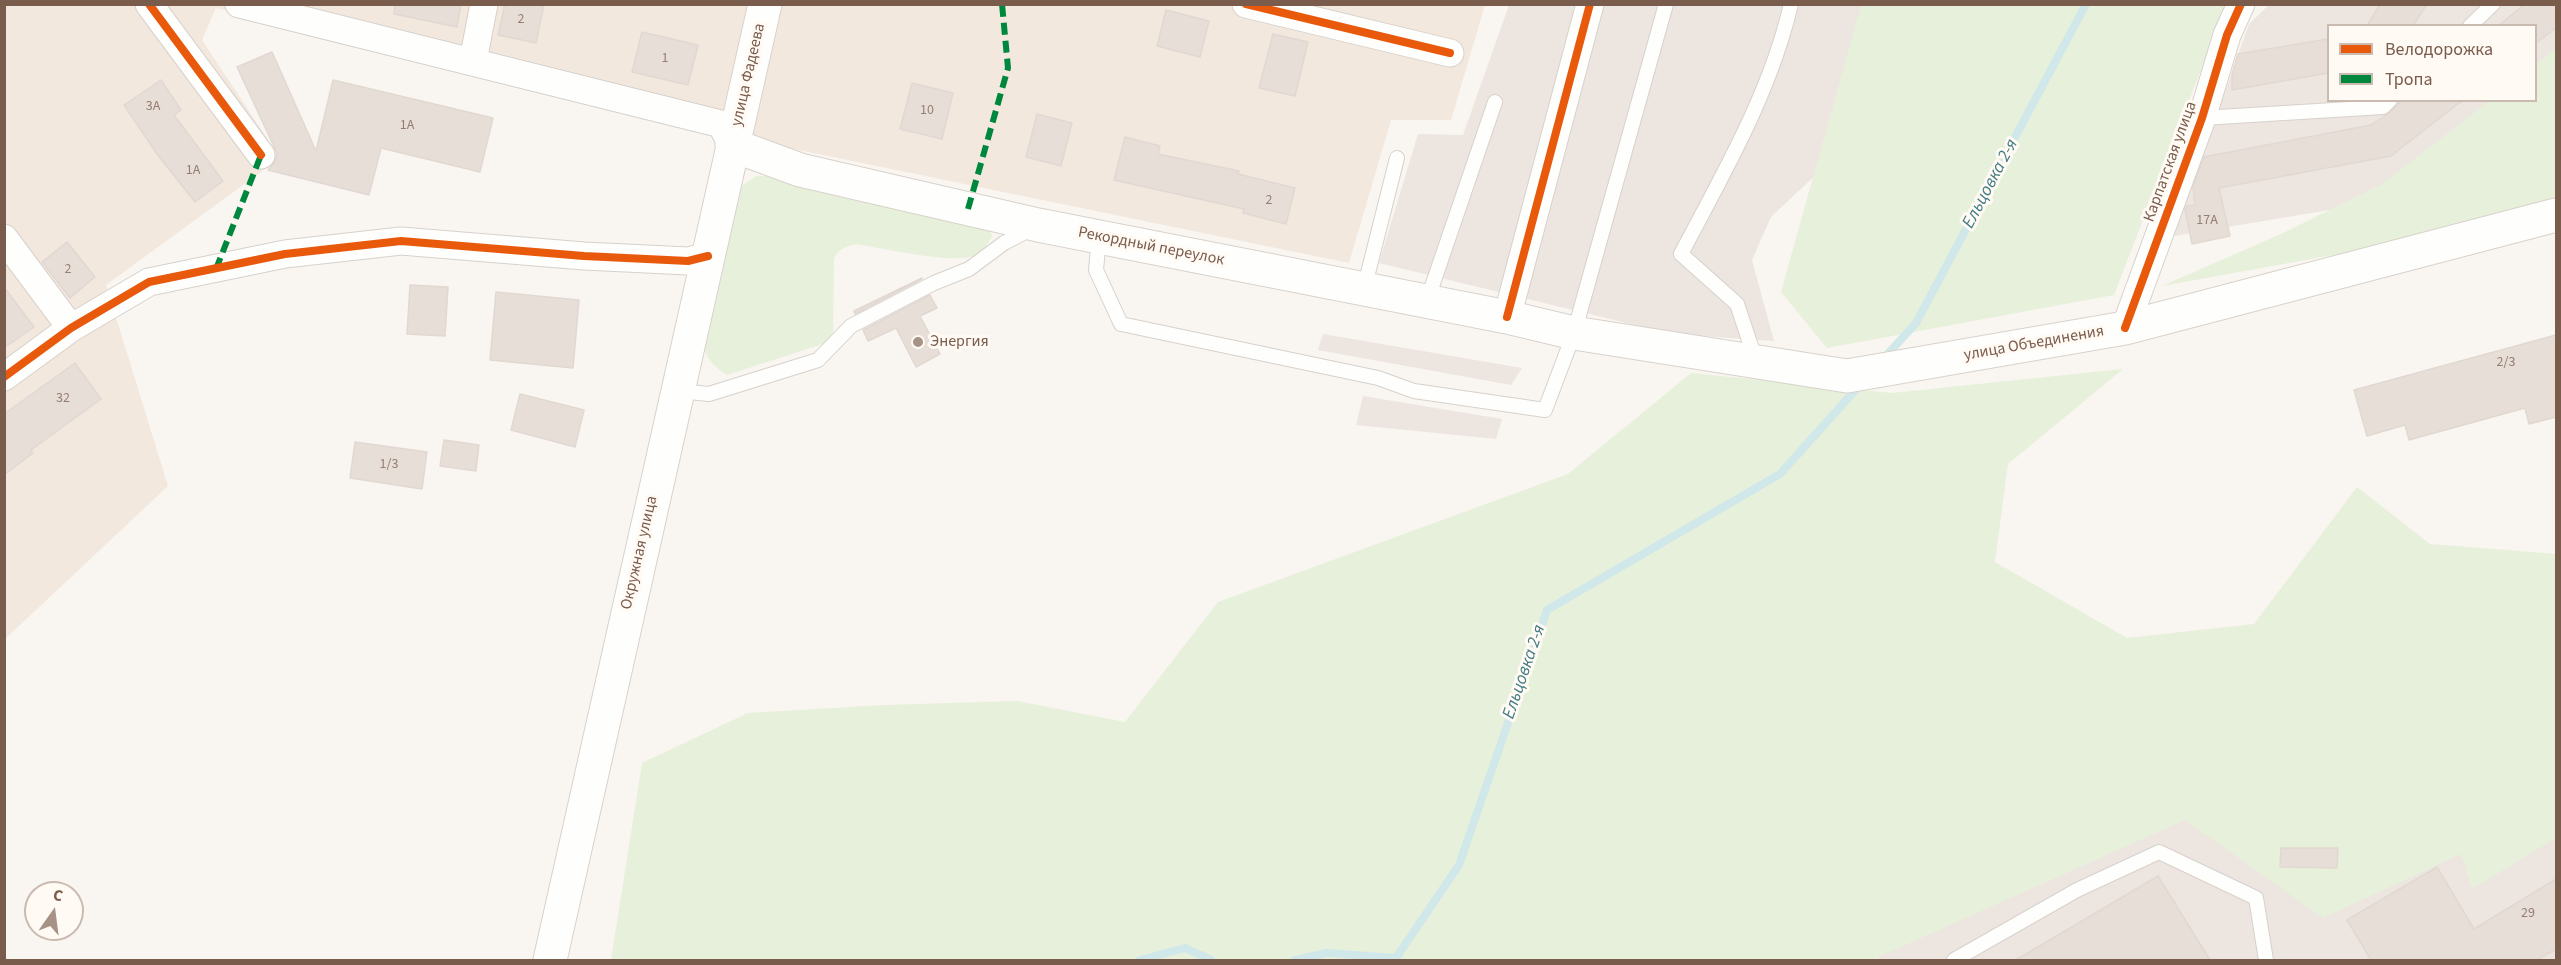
<!DOCTYPE html>
<html>
<head>
<meta charset="utf-8">
<style>
  body { margin:0 }
  #map { position:relative; width:2561px; height:965px; overflow:hidden; background:#f9f5f0; font-family:"Source Sans 3",sans-serif }
  canvas { display:block }
  .frame { position:absolute; inset:0; border:6px solid #7a5c4d; pointer-events:none }
  .legend { position:absolute; left:2327px; top:24px; width:210px; height:78px; box-sizing:border-box; background:#fffaf3; border:2px solid #cabbb1; margin:0; padding:8px 10px; list-style:none; font-size:18px; color:#7a5c4d }
  .legend li { display:flex; align-items:center; gap:12px; height:30px }
  .legend b { width:30px; border:2px solid #cabbb1 }
  .north { position:absolute; left:24px; top:881px; width:60px; height:60px; box-sizing:border-box; background:#fffaf3; border:2px solid #cabbb1; border-radius:50%; rotate:14deg; font-size:16px; font-weight:700; line-height:24px; text-align:center; color:#7a5c4d }
  .north::after { content:''; display:block; margin:auto; width:21px; height:27px; background:#a69286; clip-path:polygon(50% 0,100% 100%,50% 72%,0 100%) }
</style>
</head>
<body>
<div id="map">
<canvas width="2561" height="965"></canvas>
<div class="frame"></div>
<ul class="legend">
<li><b style="height:8px;background:#e8590c"></b>Велодорожка</li>
<li><b style="height:8px;background:#00873e"></b>Тропа</li>
</ul>
<div class="north">С</div>
</div>
<script>
const c = document.querySelector('canvas').getContext('2d');
c.lineJoin = 'round';
function fill(path, color) {
  c.fillStyle = color;
  c.fill(path, 'evenodd');
}
function trace(path, color, width, dash) {
  c.strokeStyle = color;
  c.lineWidth = width;
  c.lineCap = dash ? 'butt' : 'round';
  c.setLineDash(dash || []);
  c.stroke(path);
}
function drawText(font, color, halo, rows, align = 'center') {
  c.font = font + ' "Source Sans 3",sans-serif';
  c.lineWidth = 6;
  c.setLineDash([]);
  c.textBaseline = 'middle';
  c.strokeStyle = halo;
  c.fillStyle = color;
  for (const [text, x, y, turn = 0] of rows) {
    c.save();
    c.translate(x, y);
    c.rotate((+turn || 0) * Math.PI / 180);
    c.textAlign = isNaN(turn) ? turn : align;
    if (halo) c.strokeText(text, 0, 0);
    c.fillText(text, 0, 0);
    c.restore();
  }
}
const residential = new Path2D(`
  M 5,5 L 1485,5 L 1451,120 L 1391,120 L 1349,263 L 692,128 L 216,8 L 202,40 L 280,158 L 106,285 L 168,486 L 5,639 Z`);
const industrial = new Path2D(`
  M 1509,5 L 1863,5 L 1823,168 L 1771,217 L 1752,260 L 1774,341 L 1672,334 L 1379,263 L 1418,134 L 1463,135 Z
  M 2269,5 L 2556,5 L 2556,60 L 2536,76 L 2536,26 L 2328,26 L 2328,100 L 2503,101 L 2365,204 L 2174,236 L 2249,24 Z
  M 1323,334 L 1522,368 L 1511,385 L 1318,350 Z
  M 1363,396 L 1502,419 L 1496,439 L 1356,425 Z
  M 2556,699 L 2556,960 L 1874,960 L 2033,865 Z`);
const green = new Path2D(`
  M 1861,5 L 2226,5 L 2114,295 L 1827,348 L 1781,292 Z
  M 2556,48 L 2556,201 L 2405,242 L 2162,286 L 2281,234 L 2382,184 L 2489,101 L 2536,100 L 2536,64 Z
  M 756,176 L 769,176 L 987,222 L 992,236 C 987,246 981,254 969,257 C 948,263 881,248 856,244 C 845,247 839,248 834,259 L 833,331 L 829,342 L 727,375 C 711,365 706,357 700,339 L 735,194 L 743,185 Z
  M 2123,369 L 2008,464 L 1995,562 L 2127,638 L 2254,624 L 2357,487 L 2430,544 L 2556,554 L 2556,838 L 2472,889 L 2461,854 L 2323,918 L 2185,820 L 1872,960 L 611,960 L 642,763 L 748,713 L 884,705 L 1017,701 L 1125,722 L 1218,602 L 1568,474 L 1691,373 L 1892,393 Z`);
const stream = new Path2D(`
  M 1886,356 L 1916,323 L 2086,4
  M 1140,960 L 1185,948 L 1211,960
  M 1295,960 L 1327,953 L 1396,958 L 1459,865 L 1547,610 L 1780,474 L 1859,386`);
const building = new Path2D(`
  M 395,4 L 461,4 L 457,27 L 394,14 Z
  M 505,4 L 544,4 L 536,43 L 498,35 Z
  M 2380,4 L 2427,4 L 2413,26 L 2367,26 Z
  M 2525,4 L 2556,4 L 2556,28 L 2535,44 L 2535,26 L 2498,26 Z
  M 1166,10 L 1209,21 L 1200,57 L 1157,46 Z
  M 642,32 L 698,45 L 688,85 L 632,72 Z
  M 1273,34 L 1308,42 L 1295,96 L 1259,88 Z
  M 2328,39 L 2328,73 L 2232,90 L 2232,74 L 2238,54 Z
  M 272,52 L 316,151 L 333,80 L 493,118 L 480,172 L 381,148 L 369,195 L 268,170 L 275,162 L 277,153 L 237,67 Z
  M 161,80 L 181,110 L 174,115 L 223,181 L 195,202 L 157,154 L 124,105 Z
  M 912,83 L 953,93 L 942,139 L 900,129 Z
  M 2402,100 L 2463,100 L 2391,156 L 2219,188 L 2230,236 L 2192,244 L 2185,209 L 2186,206 L 2195,205 L 2193,187 L 2204,157 L 2371,125 L 2389,113 Z
  M 1037,114 L 1072,123 L 1061,166 L 1026,157 Z
  M 1125,137 L 1160,146 L 1158,154 L 1239,171 L 1238,174 L 1295,188 L 1286,224 L 1243,213 L 1244,209 L 1114,180 Z
  M 67,242 L 95,277 L 70,298 L 42,262 Z
  M 922,278 L 922,279 L 855,314 L 854,311 Z
  M 410,285 L 448,287 L 445,336 L 407,334 Z
  M 4,287 L 34,327 L 4,348 Z
  M 496,292 L 579,300 L 573,368 L 490,360 Z
  M 930,295 L 937,308 L 920,316 L 940,354 L 916,367 L 896,328 L 868,341 L 863,330 Z
  M 2556,335 L 2556,417 L 2529,424 L 2525,408 L 2409,440 L 2405,425 L 2367,436 L 2354,390 Z
  M 75,363 L 101,399 L 31,450 L 33,453 L 4,475 L 4,414 Z
  M 520,394 L 584,410 L 575,447 L 511,430 Z
  M 444,440 L 479,445 L 476,471 L 440,466 Z
  M 355,442 L 427,452 L 422,489 L 350,478 Z
  M 2281,848 L 2338,848 L 2337,868 L 2280,867 Z
  M 2437,867 L 2474,929 L 2556,879 L 2556,949 L 2537,960 L 2371,960 L 2347,920 Z
  M 2158,876 L 2210,960 L 2016,960 Z`);
const lane = new Path2D(`
  M 2470,26 L 2493,4
  M 2202,118 L 2383,107 L 2390,100
  M 1099,237 L 1096,270 L 1121,324 L 1378,378 L 1414,391 L 1545,410 L 1574,333 L 1666,4
  M 1364,289 L 1397,158
  M 1427,301 L 1495,102
  M 1756,361 L 1737,304 L 1681,254 C 1723,174 1770,94 1791,4
  M 679,391 L 709,394 L 818,360 L 851,326 L 934,283 L 969,269 L 1004,243 L 1031,229
  M 1954,960 L 2077,890 L 2159,852 L 2256,898 L 2266,960`);
const street = new Path2D(`
  M 149,4 L 261,155
  M 239,4 L 721,124 L 732,145
  M 1246,4 L 1450,53
  M 473,61 L 484,4
  M 4,238 L 71,328
  M 1507,317 L 1590,4
  M 2125,328 L 2202,118 L 2227,35 L 2241,4
  M 4,377 L 71,328 L 149,282 L 285,254 L 401,241 L 584,256 L 688,261 L 708,256`);
const secondary = new Path2D(`
  M 732,145 L 800,170 L 1038,225 L 1507,317 L 1574,333 L 1847,376 L 2125,328 L 2556,215
  M 550,960 L 765,4`);
const quiet = new Path2D(`
  M 968,209 L 1008,68 L 1002,4
  M 216,269 L 261,155`);
const cycleway = new Path2D(`
  M 149,4 L 261,155
  M 1246,4 L 1450,53
  M 1507,317 L 1590,4
  M 2125,328 L 2202,118 L 2227,35 L 2241,4
  M 4,377 L 71,328 L 149,282 L 285,254 L 401,241 L 584,256 L 688,261 L 708,256`);
const markers = [
  [918,342,6,"#a69286"]
];
const numberNames = [
  ["2",521,20],
  ["1",665,59],
  ["3А",153,107],
  ["10",927,111],
  ["1А",407,126],
  ["1А",193,171],
  ["2",1269,201],
  ["17А",2207,221],
  ["2",68,270],
  ["2/3",2506,363],
  ["32",63,399],
  ["1/3",389,465],
  ["29",2528,914]
];
const streetNames = [
  ["улица Фадеева",749,75,-77],
  ["Карпатская улица",2171,162,-70],
  ["Рекордный переулок",1151,247,11],
  ["улица Объединения",2034,344,-10],
  ["Окружная улица",640,553,-77]
];
const poiNames = [
  ["Энергия",930,342]
];
const waterNames = [
  ["Ельцовка 2-я",1991,184,-62],
  ["Ельцовка 2-я",1525,672,-71]
];
fill(residential, '#f2e8de');
fill(industrial, '#ede5e0');
fill(green, '#e7f0db');
trace(stream, '#d0e8ea', 8);
fill(building, '#e6ded7');
trace(building, '#e2d8d2', 1.5);
trace(lane, '#d7d1cb', 16);
trace(street, '#d7d1cb', 29);
trace(secondary, '#d9d2cb', 35);
trace(lane, '#fefefd', 14);
trace(street, '#fefefd', 27);
trace(secondary, '#fefefd', 33);
trace(quiet, '#00873e', 6, [12, 6]);
trace(cycleway, '#e8590c', 8);
for (const [x, y, r, color] of markers) {
  const dot = new Path2D();
  dot.arc(x, y, r, 0, 2 * Math.PI);
  c.fillStyle = color;
  c.fill(dot);
  trace(dot, '#fffaf3', 2);
}
drawText('14px', '#977e72', null, numberNames);
drawText('16px', '#7a5c4d', '#fffaf3', streetNames);
drawText('16px', '#7a5c4d', '#fffaf3', poiNames, 'left');
drawText('italic 18px', '#437c86', '#fffaf3', waterNames);
</script>
</body>
</html>
